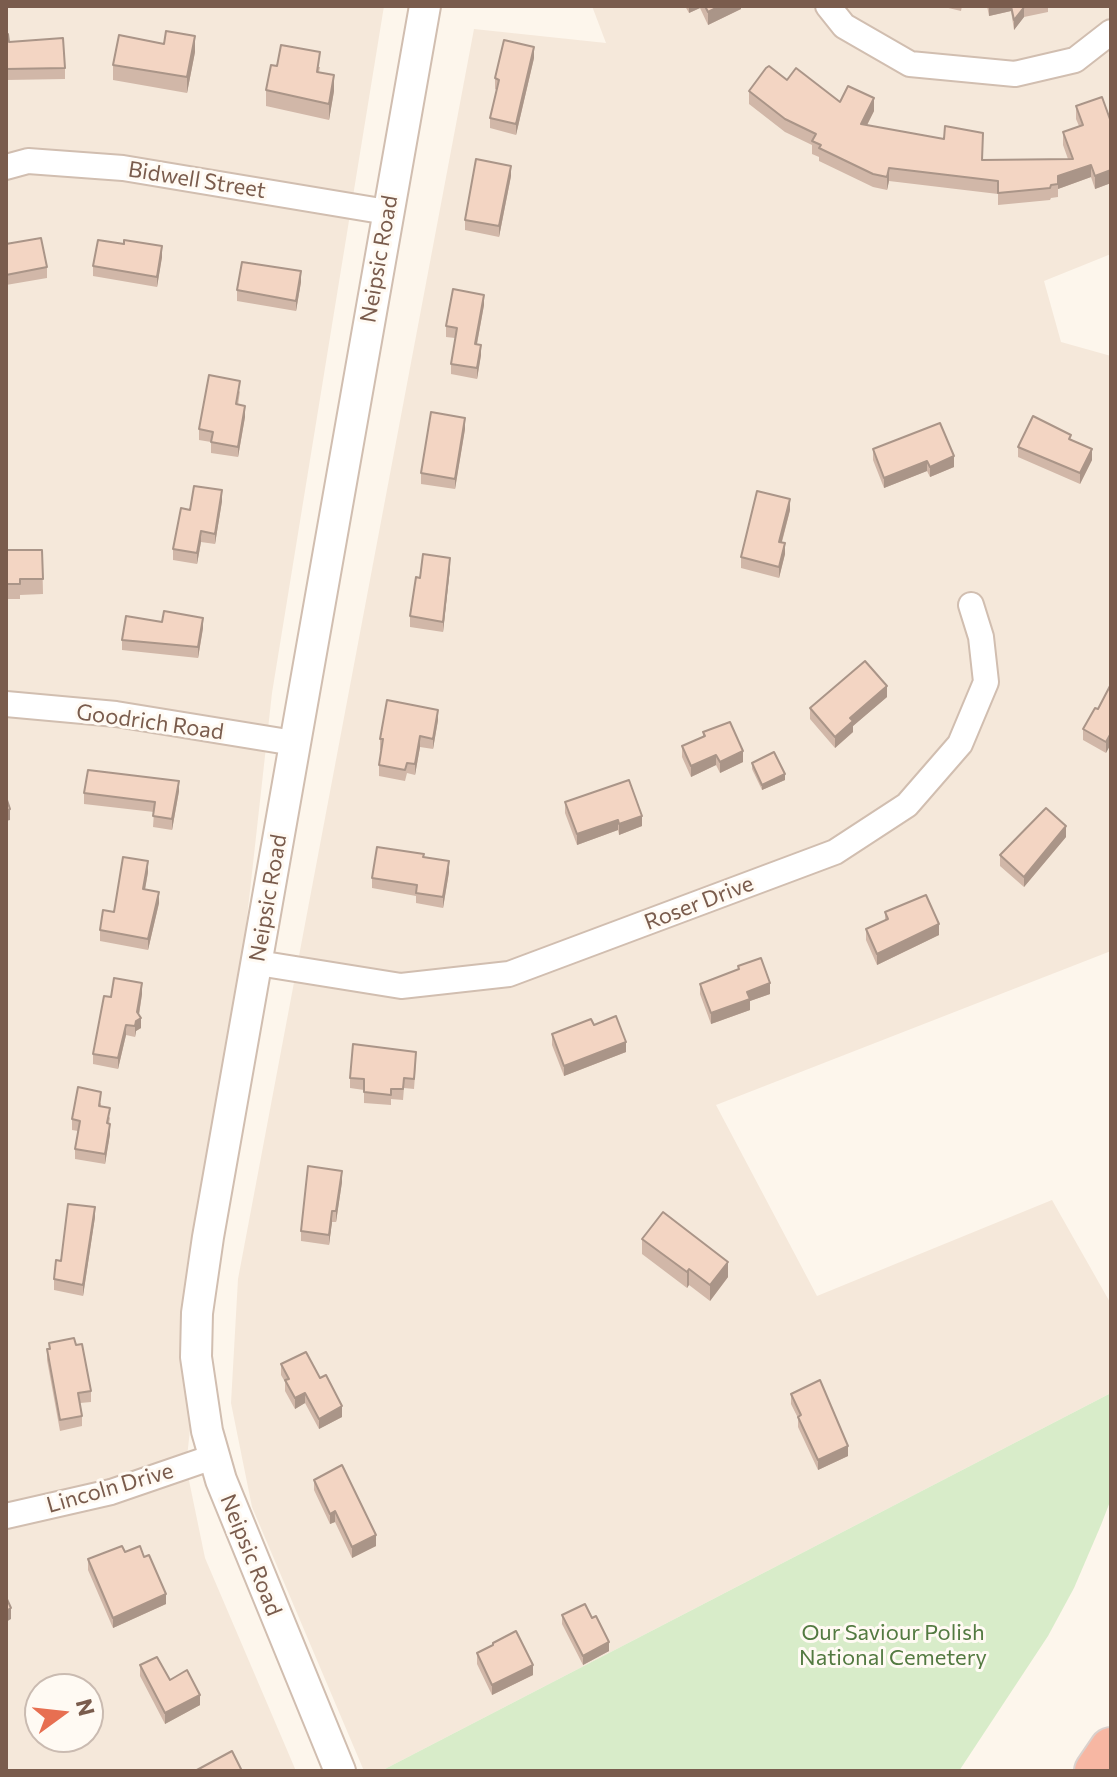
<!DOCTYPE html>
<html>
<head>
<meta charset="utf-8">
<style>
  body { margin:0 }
  #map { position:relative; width:1117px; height:1777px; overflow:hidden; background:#fdf6ec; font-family:Commissioner,sans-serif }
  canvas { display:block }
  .frame { position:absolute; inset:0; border:8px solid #7a5c4d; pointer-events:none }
  .north { position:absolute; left:24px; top:1673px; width:80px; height:80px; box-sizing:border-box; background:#fffaf3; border:2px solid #cabbb1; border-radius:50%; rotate:75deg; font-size:22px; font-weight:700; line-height:32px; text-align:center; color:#7a5c4d }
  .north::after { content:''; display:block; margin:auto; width:28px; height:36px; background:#e76f51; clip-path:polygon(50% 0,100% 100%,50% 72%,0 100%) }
</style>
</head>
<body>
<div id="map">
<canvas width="1117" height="1777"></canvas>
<div class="frame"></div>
<div class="north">N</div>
</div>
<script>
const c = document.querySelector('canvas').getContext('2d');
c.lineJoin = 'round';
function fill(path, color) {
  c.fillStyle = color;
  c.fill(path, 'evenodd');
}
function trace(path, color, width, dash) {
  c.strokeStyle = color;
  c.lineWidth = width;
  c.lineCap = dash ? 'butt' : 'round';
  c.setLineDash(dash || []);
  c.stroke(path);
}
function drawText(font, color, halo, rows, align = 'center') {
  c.font = font + ' Commissioner,sans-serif';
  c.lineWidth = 6;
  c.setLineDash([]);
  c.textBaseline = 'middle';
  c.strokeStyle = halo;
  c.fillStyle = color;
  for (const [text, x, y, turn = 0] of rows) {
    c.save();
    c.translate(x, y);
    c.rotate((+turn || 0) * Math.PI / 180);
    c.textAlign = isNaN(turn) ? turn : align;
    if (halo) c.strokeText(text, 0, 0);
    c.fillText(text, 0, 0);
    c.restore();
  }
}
const residential = new Path2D(`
  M 6,6 L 384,6 L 272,693 L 186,1466 L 205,1558 L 296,1771 L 6,1771 ZM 40,1689 L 88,1689 L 88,1737 L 40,1737 Z
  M 592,6 L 1111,6 L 1111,254 L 1044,281 L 1061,342 L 1111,356 L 1111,951 L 716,1105 L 817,1296 L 1052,1200 L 1111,1304 L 1111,1393 L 381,1771 L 364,1771 L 252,1507 L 231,1403 L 238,1279 L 474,29 L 606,43 Z`);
const green = new Path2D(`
  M 1111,1393 L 1111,1499 L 1101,1525 L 1074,1588 L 1048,1636 L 959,1771 L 381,1771 Z`);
const minor = new Path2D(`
  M 828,6 L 844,26 L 910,64 L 1015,74 L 1075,60 L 1111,32
  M 6,167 L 28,161 L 123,168 L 387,212
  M 6,704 L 116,714 L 294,743
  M 258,963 L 401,986 L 509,974 L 835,852 L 907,805 L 960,744 L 986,682 L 981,637 L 971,605
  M 6,1516 L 111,1492 L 213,1457`);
const tertiary = new Path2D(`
  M 340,1771 L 221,1480 L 207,1431 L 196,1357 L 197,1313 L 208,1237 L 425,6`);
const motorway = new Path2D(`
  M 1096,1771 L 1111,1749`);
const wall = new Path2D(`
  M 685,6 L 741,6 L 741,9 L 708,25 L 700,8 L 689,13 Z
  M 940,6 L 962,6 L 961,11 Z
  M 987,6 L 1048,6 L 1048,12 L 1024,17 L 1014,30 L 1011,11 L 989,16 Z
  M 6,34 L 9,42 L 65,68 L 65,79 L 6,80 Z
  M 195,52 L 187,93 L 113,80 L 113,65 Z
  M 534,58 L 516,135 L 490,128 L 490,118 L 497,90 L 495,89 L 495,78 Z
  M 277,66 L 320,67 L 319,72 L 334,91 L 329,120 L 266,106 L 266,90 Z
  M 787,80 L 840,102 L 874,111 L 867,125 L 983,160 L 1068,159 L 1063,145 L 1063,132 L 1079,126 L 1076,119 L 1076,106 L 1111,122 L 1111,183 L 1095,189 L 1091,177 L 1058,189 L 1058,197 L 1051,198 L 1050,200 L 998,205 L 998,194 L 889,181 L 887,190 L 873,187 L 819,161 L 819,157 L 812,154 L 812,145 L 785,132 L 749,104 L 749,91 Z
  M 511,176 L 499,237 L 465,230 L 465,220 Z
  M 6,244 L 47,267 L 47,278 L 6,285 Z
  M 124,244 L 162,257 L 157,287 L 93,276 L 93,266 Z
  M 301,282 L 296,311 L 237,301 L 237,290 Z
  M 484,305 L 477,344 L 481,355 L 477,379 L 451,374 L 451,364 L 455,338 L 446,337 L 446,326 Z
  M 240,391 L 238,405 L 245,417 L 238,457 L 211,453 L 211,442 L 199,440 L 199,429 Z
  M 465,429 L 455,489 L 421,484 L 421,473 Z
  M 1071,439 L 1092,460 L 1080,484 L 1018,457 L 1018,447 Z
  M 873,449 L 954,467 L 930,477 L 927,471 L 884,488 L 873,460 Z
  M 222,501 L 215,544 L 201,542 L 197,564 L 173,560 L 173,549 L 190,510 Z
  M 790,510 L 782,542 L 785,554 L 779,578 L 741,568 L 741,557 Z
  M 6,550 L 42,550 L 43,594 L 20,595 L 20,599 L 6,599 Z
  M 450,569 L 443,632 L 410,627 L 410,616 L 420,578 Z
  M 203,628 L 198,658 L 122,650 L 122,640 Z
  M 1111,684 L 1106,753 L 1083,740 L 1083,729 L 1098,709 Z
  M 887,697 L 853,726 L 853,732 L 835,748 L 810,719 L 810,708 Z
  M 438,720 L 433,749 L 420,747 L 415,775 L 407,773 L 405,781 L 379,776 L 379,765 L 381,750 L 380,750 L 380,739 Z
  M 703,732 L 743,762 L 720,773 L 716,765 L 691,777 L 682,757 L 682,746 L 703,737 Z
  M 752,763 L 785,780 L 762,790 L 752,769 Z
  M 179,791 L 172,830 L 153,827 L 154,812 L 84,804 L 84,793 Z
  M 565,802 L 642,826 L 619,835 L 618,830 L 577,845 L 565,813 Z
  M 1066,837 L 1024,887 L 1000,866 L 1000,855 Z
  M 424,857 L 449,872 L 443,908 L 416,903 L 416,896 L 372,888 L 372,878 Z
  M 148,872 L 145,890 L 159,903 L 148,950 L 100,941 L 100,930 Z
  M 885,912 L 939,935 L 877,965 L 866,940 L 866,929 L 885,921 Z
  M 738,966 L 770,994 L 750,1001 L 750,1010 L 711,1024 L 700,994 L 700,984 L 738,970 Z
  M 142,994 L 139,1015 L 141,1028 L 136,1031 L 135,1037 L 126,1035 L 118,1069 L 93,1064 L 93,1054 L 111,997 Z
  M 594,1025 L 626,1052 L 564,1076 L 552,1045 L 552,1034 Z
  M 416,1062 L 414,1089 L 404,1088 L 403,1100 L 391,1099 L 391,1105 L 364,1103 L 364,1090 L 350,1088 L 350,1078 Z
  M 101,1103 L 101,1106 L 110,1118 L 109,1123 L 110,1134 L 105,1164 L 75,1159 L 75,1149 L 78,1131 L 72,1130 L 72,1119 Z
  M 342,1182 L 336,1222 L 332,1222 L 329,1245 L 301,1241 L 301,1231 Z
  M 95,1217 L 83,1296 L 54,1290 L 54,1279 L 61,1261 Z
  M 642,1239 L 728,1277 L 710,1301 L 689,1285 L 687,1288 L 642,1254 Z
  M 49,1343 L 76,1345 L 91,1391 L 91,1402 L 80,1403 L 82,1416 L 82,1426 L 60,1431 L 47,1360 L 47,1349 L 49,1349 Z
  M 281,1364 L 320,1378 L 342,1417 L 319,1429 L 305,1403 L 295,1409 L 285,1391 L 285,1382 L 281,1375 Z
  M 791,1394 L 848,1456 L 818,1470 L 798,1427 L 798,1418 L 791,1404 Z
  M 314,1480 L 376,1546 L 352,1558 L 335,1522 L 330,1524 L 314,1490 Z
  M 125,1552 L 166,1604 L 113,1628 L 88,1570 L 88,1559 Z
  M 562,1615 L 609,1651 L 583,1665 L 562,1624 Z
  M 493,1643 L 533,1675 L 492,1695 L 477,1664 L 477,1653 L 493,1645 Z
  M 140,1665 L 170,1680 L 200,1705 L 165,1724 L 140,1676 Z`);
const shadedWall = new Path2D(`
  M 689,6 L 700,6 L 700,8 L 689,13 Z
  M 720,6 L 741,6 L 741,9 L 708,25 L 708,12 Z
  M 989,6 L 1011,6 L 1011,11 L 989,16 Z
  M 1024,6 L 1024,17 L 1014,30 L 1014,20 Z
  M 195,36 L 195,52 L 187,93 L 187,77 Z
  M 534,47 L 534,58 L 516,135 L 516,124 Z
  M 334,75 L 334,91 L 329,120 L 329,104 Z
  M 874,98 L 874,111 L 861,137 L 861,124 Z
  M 1091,165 L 1091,177 L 1058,189 L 1058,176 Z
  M 511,166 L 511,176 L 499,237 L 499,226 Z
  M 889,168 L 889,181 L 887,190 L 887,177 Z
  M 1111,170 L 1111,183 L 1095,189 L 1095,176 Z
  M 162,246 L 162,257 L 157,287 L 157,277 Z
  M 301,271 L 301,282 L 296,311 L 296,301 Z
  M 484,295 L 484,305 L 475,354 L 475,344 Z
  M 481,345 L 481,355 L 477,379 L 477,368 Z
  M 245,406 L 245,417 L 238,457 L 238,447 Z
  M 465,418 L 465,429 L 455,489 L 455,479 Z
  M 1092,449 L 1092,460 L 1080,484 L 1080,473 Z
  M 954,456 L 954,467 L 930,477 L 930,467 Z
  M 927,461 L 927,471 L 884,488 L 884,478 Z
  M 222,490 L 222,501 L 215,544 L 215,534 Z
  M 790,499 L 790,510 L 779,552 L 779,542 Z
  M 201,531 L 201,542 L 197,564 L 197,553 Z
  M 785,543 L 785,554 L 779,578 L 779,567 Z
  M 450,558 L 450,569 L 443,632 L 443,622 Z
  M 203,618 L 203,628 L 198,658 L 198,647 Z
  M 887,686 L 887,697 L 853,726 L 853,732 L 835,748 L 835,737 L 850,718 Z
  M 438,710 L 438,720 L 433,749 L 433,739 Z
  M 1111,733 L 1111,744 L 1106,753 L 1106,742 Z
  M 420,736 L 420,747 L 415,775 L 415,764 Z
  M 743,751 L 743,762 L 720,773 L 720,762 Z
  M 716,755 L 716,765 L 691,777 L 691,766 Z
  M 785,774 L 785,780 L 762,790 L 762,785 Z
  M 179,781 L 179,791 L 172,830 L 172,819 Z
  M 10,809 L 10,820 L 6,821 L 6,811 Z
  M 642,816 L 642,826 L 619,835 L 619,824 Z
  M 618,820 L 618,830 L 577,845 L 577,834 Z
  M 1066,826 L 1066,837 L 1024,887 L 1024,877 Z
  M 148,861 L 148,872 L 143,900 L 143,889 Z
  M 449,861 L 449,872 L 443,908 L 443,897 Z
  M 159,892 L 159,903 L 148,950 L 148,939 Z
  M 939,924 L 939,935 L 877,965 L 877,954 Z
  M 142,983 L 142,994 L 138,1020 L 141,1018 L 141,1028 L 136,1031 L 135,1037 L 135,1026 Z
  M 770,983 L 770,994 L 750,1001 L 750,1010 L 711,1024 L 711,1013 L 747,992 Z
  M 126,1025 L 126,1035 L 118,1069 L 118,1058 Z
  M 626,1042 L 626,1052 L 564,1076 L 564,1066 Z
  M 110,1124 L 110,1134 L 105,1164 L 105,1154 Z
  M 342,1171 L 342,1182 L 336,1222 L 336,1211 Z
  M 95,1207 L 95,1217 L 83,1296 L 83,1285 Z
  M 332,1211 L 332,1222 L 329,1245 L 329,1235 Z
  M 728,1262 L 728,1277 L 710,1301 L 710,1285 Z
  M 689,1269 L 689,1285 L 687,1288 L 687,1272 Z
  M 305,1393 L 305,1403 L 295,1409 L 295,1398 Z
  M 342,1406 L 342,1417 L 319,1429 L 319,1419 Z
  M 848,1446 L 848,1456 L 818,1470 L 818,1460 Z
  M 335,1511 L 335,1522 L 330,1524 L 330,1514 Z
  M 376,1535 L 376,1546 L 352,1558 L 352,1547 Z
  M 166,1594 L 166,1604 L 113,1628 L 113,1618 Z
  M 11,1608 L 11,1619 L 6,1622 L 6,1611 Z
  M 609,1642 L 609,1651 L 583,1665 L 583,1656 Z
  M 533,1665 L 533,1675 L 492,1695 L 492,1685 Z
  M 200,1695 L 200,1705 L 165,1724 L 165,1713 Z`);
const building = new Path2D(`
  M 705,6 L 720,6 L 708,12 Z
  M 1011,6 L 1025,6 L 1014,20 Z
  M 166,31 L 195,36 L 187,77 L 113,65 L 119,35 L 164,44 Z
  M 6,34 L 8,34 L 9,42 L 63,38 L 65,68 L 6,69 Z
  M 504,40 L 534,47 L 516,124 L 490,118 L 499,80 L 495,78 Z
  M 281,45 L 320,52 L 317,72 L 334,75 L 329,104 L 266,90 L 271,65 L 277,66 Z
  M 769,66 L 787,80 L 796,68 L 840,102 L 848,86 L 874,98 L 861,124 L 944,139 L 945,126 L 983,133 L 982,160 L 1073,159 L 1063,132 L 1083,125 L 1076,106 L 1102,97 L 1111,122 L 1111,170 L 1095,176 L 1091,165 L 1058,176 L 1058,184 L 1051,185 L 1050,188 L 998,193 L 998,181 L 889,168 L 887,177 L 873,174 L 819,148 L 821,145 L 812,141 L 816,134 L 785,119 L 749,91 L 766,68 Z
  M 476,159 L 511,166 L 499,226 L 465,220 Z
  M 41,238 L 47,267 L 6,275 L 6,244 Z
  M 98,240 L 124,244 L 124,240 L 162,246 L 157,277 L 93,266 Z
  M 242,262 L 301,271 L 296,301 L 237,290 Z
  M 453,289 L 484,295 L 475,344 L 481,345 L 477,368 L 451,364 L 457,328 L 446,326 Z
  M 209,375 L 240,381 L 236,404 L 245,406 L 238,447 L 211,442 L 213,432 L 199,429 Z
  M 431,412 L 465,418 L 455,479 L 421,473 Z
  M 1033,416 L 1071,435 L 1069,439 L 1092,449 L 1080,473 L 1018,447 Z
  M 940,423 L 954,456 L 930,467 L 927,461 L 884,478 L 873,449 Z
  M 194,486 L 222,490 L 215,534 L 201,531 L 197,553 L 173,549 L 181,508 L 190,510 Z
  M 757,491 L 790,499 L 779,542 L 785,543 L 779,567 L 741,557 Z
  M 6,550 L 42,550 L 43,579 L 20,579 L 20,584 L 6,584 Z
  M 423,554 L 450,558 L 443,622 L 410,616 L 416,577 L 420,578 Z
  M 164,611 L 203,618 L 198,647 L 122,640 L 126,616 L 162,622 Z
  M 865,661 L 887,686 L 850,718 L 853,721 L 835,737 L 810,708 Z
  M 1111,684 L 1111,733 L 1106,742 L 1083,729 L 1095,708 L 1098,709 Z
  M 387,700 L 438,710 L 433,739 L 420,736 L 415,764 L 407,763 L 405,770 L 379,765 L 383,739 L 380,739 Z
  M 730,722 L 743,751 L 720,762 L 716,755 L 691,766 L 682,746 L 705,736 L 703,732 Z
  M 774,752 L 785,774 L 762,785 L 752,763 Z
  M 88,770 L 179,781 L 172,819 L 153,816 L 155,802 L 84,793 Z
  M 629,780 L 642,816 L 619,824 L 618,820 L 577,834 L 565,802 Z
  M 6,797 L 10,809 L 6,811 Z
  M 1046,808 L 1066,826 L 1024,877 L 1000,855 Z
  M 377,847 L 424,854 L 423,857 L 449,861 L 443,897 L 416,893 L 417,885 L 372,878 Z
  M 123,857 L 148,861 L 143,889 L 159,892 L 148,939 L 100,930 L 103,910 L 114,912 Z
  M 926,895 L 939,924 L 877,954 L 866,929 L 888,919 L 885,912 Z
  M 761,958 L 770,983 L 747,992 L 750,999 L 711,1013 L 700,984 L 739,969 L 738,966 Z
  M 114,978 L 142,983 L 137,1012 L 141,1018 L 136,1021 L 135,1026 L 126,1025 L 118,1058 L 93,1054 L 104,996 L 111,997 Z
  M 616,1016 L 626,1042 L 564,1066 L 552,1034 L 591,1019 L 594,1025 Z
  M 353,1044 L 416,1052 L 414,1079 L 404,1078 L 403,1089 L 391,1089 L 391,1095 L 364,1092 L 364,1079 L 350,1078 Z
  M 78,1087 L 101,1092 L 99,1106 L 110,1108 L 107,1123 L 110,1124 L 105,1154 L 75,1149 L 80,1121 L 72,1119 Z
  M 308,1166 L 342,1171 L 336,1211 L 332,1211 L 329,1235 L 301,1231 Z
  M 68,1204 L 95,1207 L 83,1285 L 54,1279 L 56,1260 L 61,1261 Z
  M 663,1212 L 728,1262 L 710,1285 L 689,1269 L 687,1272 L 642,1239 Z
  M 74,1338 L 76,1345 L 82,1344 L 91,1391 L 78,1393 L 82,1416 L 60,1420 L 47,1349 L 50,1349 L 49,1343 Z
  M 306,1352 L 320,1378 L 326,1375 L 342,1406 L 319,1419 L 305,1393 L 295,1398 L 285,1380 L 289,1379 L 281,1364 Z
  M 820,1380 L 848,1446 L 818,1460 L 798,1417 L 801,1415 L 791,1394 Z
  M 342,1465 L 376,1535 L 352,1547 L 335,1511 L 330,1514 L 314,1480 Z
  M 122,1546 L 125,1552 L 140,1546 L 144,1557 L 149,1555 L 166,1594 L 113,1618 L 88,1559 Z
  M 6,1597 L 11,1608 L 6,1611 Z
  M 585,1604 L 592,1618 L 596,1616 L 609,1642 L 583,1656 L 562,1615 Z
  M 516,1631 L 533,1665 L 492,1685 L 477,1653 L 493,1645 L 493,1643 Z
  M 157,1657 L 170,1680 L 187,1670 L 200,1695 L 165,1713 L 140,1665 Z
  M 232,1751 L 242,1771 L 195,1771 Z`);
const streetNames = [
  ["Bidwell Street",197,180,9],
  ["Neipsic Road",379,259,-80],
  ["Goodrich Road",150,722,8],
  ["Neipsic Road",268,898,-80],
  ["Roser Drive",699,903,-21],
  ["Lincoln Drive",110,1488,-16],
  ["Neipsic Road",251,1555,68]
];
const parkNames = [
  ["Our Saviour Polish",893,1633],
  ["National Cemetery",893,1658]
];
fill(residential, '#f5e8da');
fill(green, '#d8ecc9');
trace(minor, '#d1beb0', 28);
trace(tertiary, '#d1beb0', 34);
trace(motorway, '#dad1cd', 46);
trace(minor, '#fff', 24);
trace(tertiary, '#fff', 30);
trace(motorway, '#f7b7a3', 42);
fill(wall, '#d1b7a8');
fill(shadedWall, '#aa9588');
fill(building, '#f3d5c3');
trace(building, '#aa9588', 2);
drawText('22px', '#7a5c4d', '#fffaf3', streetNames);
drawText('22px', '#537a41', '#fffaf3', parkNames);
</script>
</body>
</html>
